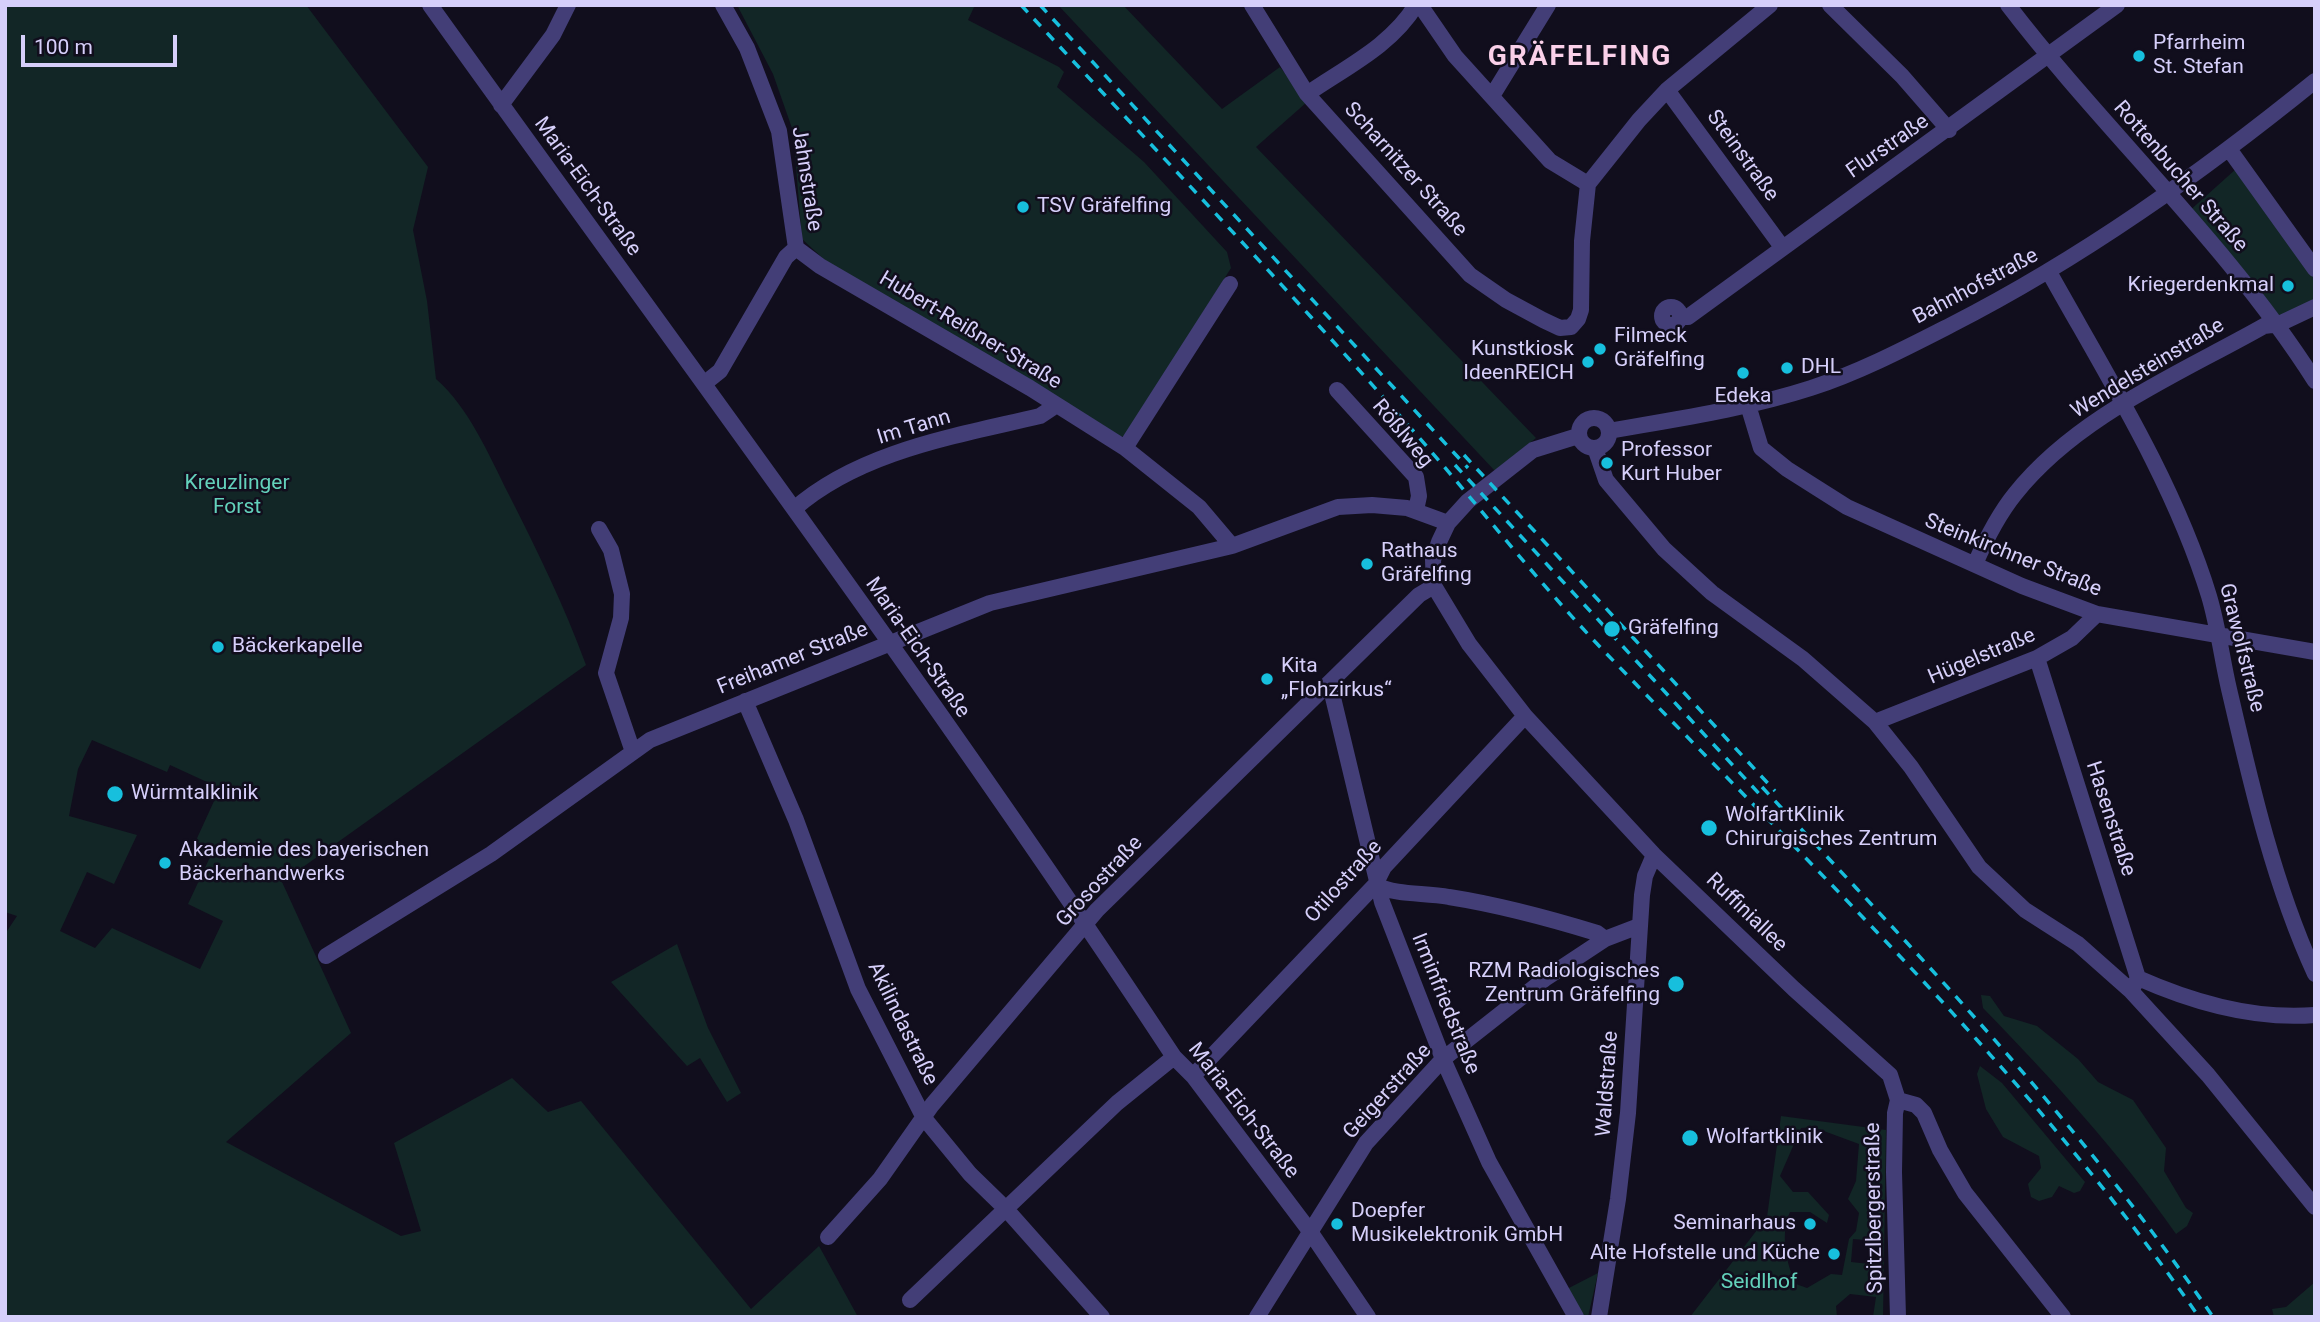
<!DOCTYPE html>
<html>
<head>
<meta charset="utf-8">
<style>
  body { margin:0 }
  #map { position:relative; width:2320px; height:1322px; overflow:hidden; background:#110e1d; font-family:Roboto,sans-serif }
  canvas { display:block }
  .frame { position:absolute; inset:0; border:7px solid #d6cffa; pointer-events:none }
  .scale { position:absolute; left:21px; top:35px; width:156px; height:32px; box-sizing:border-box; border:4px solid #d6cffa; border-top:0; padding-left:9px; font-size:21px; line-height:24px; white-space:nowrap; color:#d6cffa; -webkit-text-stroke:5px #110e1d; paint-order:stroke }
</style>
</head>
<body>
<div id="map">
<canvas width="2320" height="1322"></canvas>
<div class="frame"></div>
<div class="scale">100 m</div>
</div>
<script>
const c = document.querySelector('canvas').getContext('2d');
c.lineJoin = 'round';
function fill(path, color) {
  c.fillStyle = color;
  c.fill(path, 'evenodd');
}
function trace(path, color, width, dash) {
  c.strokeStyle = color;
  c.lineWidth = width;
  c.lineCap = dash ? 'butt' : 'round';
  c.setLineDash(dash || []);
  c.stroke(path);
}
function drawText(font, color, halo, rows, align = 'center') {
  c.font = font + ' Roboto,sans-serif';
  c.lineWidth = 5;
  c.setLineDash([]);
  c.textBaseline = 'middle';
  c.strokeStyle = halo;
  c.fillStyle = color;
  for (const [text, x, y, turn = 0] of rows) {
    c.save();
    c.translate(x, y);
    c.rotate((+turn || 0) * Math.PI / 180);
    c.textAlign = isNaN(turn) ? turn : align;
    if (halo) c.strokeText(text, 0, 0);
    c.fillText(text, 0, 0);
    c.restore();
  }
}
const green = new Path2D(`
  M 8,5 L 306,5 L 428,167 L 413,230 L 427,301 L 436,379 C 469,408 488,453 508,493 C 537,550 564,605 586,665 L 282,882 L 351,1033 L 226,1142 L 401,1236 L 421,1231 L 394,1143 L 512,1078 L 548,1112 L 581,1101 L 751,1309 L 819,1246 L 858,1317 L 5,1317 L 5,934 L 17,916 L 5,912 L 5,8 ZM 92,740 L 167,772 L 170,765 L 220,788 L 193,847 L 211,855 L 188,904 L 223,921 L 200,969 L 112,928 L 95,948 L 60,931 L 87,872 L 114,884 L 137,835 L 69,816 L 78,769 Z
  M 737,5 L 975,5 L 968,20 L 1059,67 L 1064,72 L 1057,87 L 1144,162 L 1227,252 L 1231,268 L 1126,435 L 1121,437 L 828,263 L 802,239 L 793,131 L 773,74 Z
  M 1058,5 L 1123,5 L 1222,109 L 1280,67 L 1307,102 L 1256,147 L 1536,438 L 1495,471 Z
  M 2236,169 L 2315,275 L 2315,301 L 2280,318 L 2187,213 Z
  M 677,944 L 708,1028 L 741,1093 L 727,1102 L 700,1058 L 687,1066 L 611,982 Z
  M 1981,995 L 1990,996 L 2004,1016 L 2037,1026 L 2078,1059 L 2098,1082 L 2133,1100 L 2166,1148 L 2164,1171 L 2186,1208 L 2193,1213 L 2187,1226 L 2176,1234 C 2119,1152 2052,1079 1983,1008 Z
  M 1980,1066 L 2002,1083 L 2085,1182 L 2080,1191 L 2074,1193 L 2059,1186 L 2052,1197 L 2039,1201 L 2031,1197 L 2028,1184 L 2041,1168 L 2039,1156 L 2003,1137 L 1986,1109 L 1977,1074 Z
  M 1781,1116 L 1886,1130 L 1883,1317 L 1873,1317 L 1876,1297 L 1850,1294 L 1836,1306 L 1837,1317 L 1690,1317 L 1767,1217 ZM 1813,1127 L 1859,1144 L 1856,1181 L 1848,1199 L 1859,1213 L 1856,1231 L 1849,1239 L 1842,1275 L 1831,1274 L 1807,1288 L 1796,1284 C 1786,1264 1780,1233 1790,1212 L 1810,1212 L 1827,1223 L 1829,1215 L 1808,1192 L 1793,1192 L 1780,1176 L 1801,1128 ZM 1853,1239 L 1881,1241 L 1879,1265 L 1851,1262 Z
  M 1598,1273 L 1588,1317 L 1583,1317 L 1567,1289 Z
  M 2315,1282 L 2315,1317 L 2274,1317 L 2272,1309 L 2286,1307 Z`);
const minor = new Path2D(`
  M 430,5 C 680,354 938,698 1174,1057 L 1193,1076 L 1309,1230 L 1368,1317
  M 723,5 L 747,48 L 779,131 L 796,248
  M 1252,5 L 1307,94 L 1470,275 L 1506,300 L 1543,320 L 1560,328 L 1571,327 L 1578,319 L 1581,310 L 1582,241 L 1588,184 L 1639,120 L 1667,90 L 1770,5
  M 1420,5 L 1455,56 L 1550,161 L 1588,184
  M 1830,5 L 1902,76 L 1949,130
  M 2008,5 C 2106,133 2228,244 2315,381
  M 1667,90 L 1782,247
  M 1307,94 C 1346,67 1391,46 1416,5
  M 1492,96 L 1548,5
  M 501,105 L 553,35 L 568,5
  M 2229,149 L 2315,269
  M 796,248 L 820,266 L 1030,388 L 1125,448 L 1199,507 L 1232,546
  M 2049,272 C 2107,376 2174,482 2209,596 C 2218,626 2222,659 2229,689 C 2251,784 2274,885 2315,974
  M1662 316a9 9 0 1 1 18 0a9 9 0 1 1-18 0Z
  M 1680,317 L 1688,317 L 2117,5
  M 705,383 L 720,371 L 786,257 L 796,248
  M 1337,390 L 1416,477 L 1419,496 L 1416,510
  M 1748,405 L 1761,448 L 1787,469 L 1847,507 L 2022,586 L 2097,614 L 2315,652
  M1579 433a15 15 0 1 1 30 0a15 15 0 1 1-30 0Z
  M 1609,431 C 1677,419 1746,409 1811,388 C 1860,372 1906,348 1951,325 C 2082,258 2200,174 2315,81
  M 1578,436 L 1533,450 L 1468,501 L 1448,523 L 1439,542 L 1433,560 L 1434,586 L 1469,644 L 1525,716 L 1654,855 L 1794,989 L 1890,1075 L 1898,1100 L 1916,1105 L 1924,1113 L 1940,1150 L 1965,1193 L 2063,1317
  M 1125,448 L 1230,284
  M 1595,448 L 1606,480 L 1664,549 L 1712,593 L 1803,659 L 1875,722 L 1911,767 L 1979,867 L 2025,910 L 2078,944 L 2131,991 L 2208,1075 L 2315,1207
  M 794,509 C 860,451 956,436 1040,416 L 1055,406
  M 599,529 L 611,550 L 622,594 L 621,618 L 606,673 L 633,752
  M 1975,564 C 1986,539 1998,515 2015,494 C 2077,416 2179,374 2264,326 L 2279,324 L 2315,307
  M 2037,658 L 2138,978 L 2131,991
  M 1330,685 L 1382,902 L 1443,1059 L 1489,1162 L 1576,1317
  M 745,701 L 796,820 L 858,989 L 924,1118 L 970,1174 L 1006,1209 L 1102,1317
  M 1875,722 L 2037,658 L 2072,638 L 2097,614
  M 1375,885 C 1399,896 1424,892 1449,897 C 1500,905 1548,918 1597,933 L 1605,939
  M 326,956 L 491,854 L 650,740 L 990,603 L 1232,546 L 1338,507 L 1372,505 L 1407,508 L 1448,523
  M 2138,978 C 2192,1002 2255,1020 2315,1015
  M 1193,1076 L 1375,885 L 1384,867 L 1525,716
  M 828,1237 L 880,1179 L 932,1105 L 1097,910 L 1419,595 L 1434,586
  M 910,1300 L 1117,1103 L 1174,1057
  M 1257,1317 L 1366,1143 L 1443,1059 L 1546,978 L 1605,939 L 1639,926
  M 1599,1317 L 1618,1199 L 1628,1113 L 1642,895 L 1645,876 L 1654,855
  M 1898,1317 L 1894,1172 L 1895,1113 L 1898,1100`);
const rail = new Path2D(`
  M 1021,5 C 1148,142 1277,277 1400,416 C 1469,493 1532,576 1603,650 C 1810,866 2028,1070 2199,1317
  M 1040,5 L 1468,468
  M 1464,455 L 1775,791
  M 1455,465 L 1764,799
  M 1762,787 C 1920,957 2082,1124 2213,1317`);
const markers = [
  [2139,56,7,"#17bfdd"],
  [1023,207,7,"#17bfdd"],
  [2288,286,7,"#17bfdd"],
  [1600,349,7,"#17bfdd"],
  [1588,362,7,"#17bfdd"],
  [1787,368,7,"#17bfdd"],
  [1743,373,7,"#17bfdd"],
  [1607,463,7,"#17bfdd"],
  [1367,564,7,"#17bfdd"],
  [1612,629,9,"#17bfdd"],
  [218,647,7,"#17bfdd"],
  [1267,679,7,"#17bfdd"],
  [115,794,9,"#17bfdd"],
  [1709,828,9,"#17bfdd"],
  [165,863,7,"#17bfdd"],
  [1676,984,9,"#17bfdd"],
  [1690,1138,9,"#17bfdd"],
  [1337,1224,7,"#17bfdd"],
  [1810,1224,7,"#17bfdd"],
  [1834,1254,7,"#17bfdd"]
];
const poiNames = [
  ["Pfarrheim",2153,44],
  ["St. Stefan",2153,68],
  ["TSV Gräfelfing",1037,207],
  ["Kriegerdenkmal",2274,286,"right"],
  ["Filmeck",1614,337],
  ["Gräfelfing",1614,361],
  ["Kunstkiosk",1574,350,"right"],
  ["IdeenREICH",1574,374,"right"],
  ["DHL",1801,368],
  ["Edeka",1743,397,"center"],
  ["Professor",1621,451],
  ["Kurt Huber",1621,475],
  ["Rathaus",1381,552],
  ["Gräfelfing",1381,576],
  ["Gräfelfing",1628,629],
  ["Bäckerkapelle",232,647],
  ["Kita",1281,667],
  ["„Flohzirkus“",1281,691],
  ["Würmtalklinik",131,794],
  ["WolfartKlinik",1725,816],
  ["Chirurgisches Zentrum",1725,840],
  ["Akademie des bayerischen",179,851],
  ["Bäckerhandwerks",179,875],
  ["RZM Radiologisches",1660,972,"right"],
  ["Zentrum Gräfelfing",1660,996,"right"],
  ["Wolfartklinik",1706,1138],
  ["Doepfer",1351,1212],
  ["Musikelektronik GmbH",1351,1236],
  ["Seminarhaus",1796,1224,"right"],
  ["Alte Hofstelle und Küche",1820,1254,"right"]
];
const streetNames = [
  ["Flurstraße",1888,147,-35],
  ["Steinstraße",1742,156,54],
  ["Scharnitzer Straße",1405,170,48],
  ["Rottenbucher Straße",2180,177,49],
  ["Jahnstraße",806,179,81],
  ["Maria-Eich-Straße",587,187,54],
  ["Bahnhofstraße",1976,287,-28],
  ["Hubert-Reißner-Straße",970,331,31],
  ["Wendelsteinstraße",2148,369,-31],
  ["Im Tann",914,428,-17],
  ["Rößlweg",1402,434,50],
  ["Steinkirchner Straße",2013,556,22],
  ["Maria-Eich-Straße",917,648,55],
  ["Grawolfstraße",2241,648,76],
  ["Hügelstraße",1982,657,-23],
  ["Freihamer Straße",793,659,-22],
  ["Hasenstraße",2110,819,72],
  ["Grosostraße",1100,882,-47],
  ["Otilostraße",1344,882,-48],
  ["Ruffiniallee",1746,913,44],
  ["Irminfriedstraße",1445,1004,68],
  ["Akilindastraße",902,1024,64],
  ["Waldstraße",1608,1084,-86],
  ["Geigerstraße",1388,1092,-48],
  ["Maria-Eich-Straße",1243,1111,52],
  ["Spitzlbergerstraße",1875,1208,-91]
];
const parkNames = [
  ["Kreuzlinger",237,484],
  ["Forst",237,508],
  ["Seidlhof",1759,1283]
];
const districtNames = [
  ["GRÄFELFING",1580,58]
];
fill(green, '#122626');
trace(minor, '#433e77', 16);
trace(rail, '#17bfdd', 3.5, [10, 9]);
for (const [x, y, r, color] of markers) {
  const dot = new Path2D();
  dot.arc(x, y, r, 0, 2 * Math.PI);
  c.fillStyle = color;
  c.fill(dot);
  trace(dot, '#110e1d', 2.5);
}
drawText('21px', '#d6cffa', '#110e1d', poiNames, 'left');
drawText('21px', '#d6cffa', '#110e1d', streetNames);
drawText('21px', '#63d1bb', '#110e1d', parkNames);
c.letterSpacing = '2px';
drawText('bold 28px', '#fad0e9', '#110e1d', districtNames);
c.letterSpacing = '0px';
</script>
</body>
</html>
